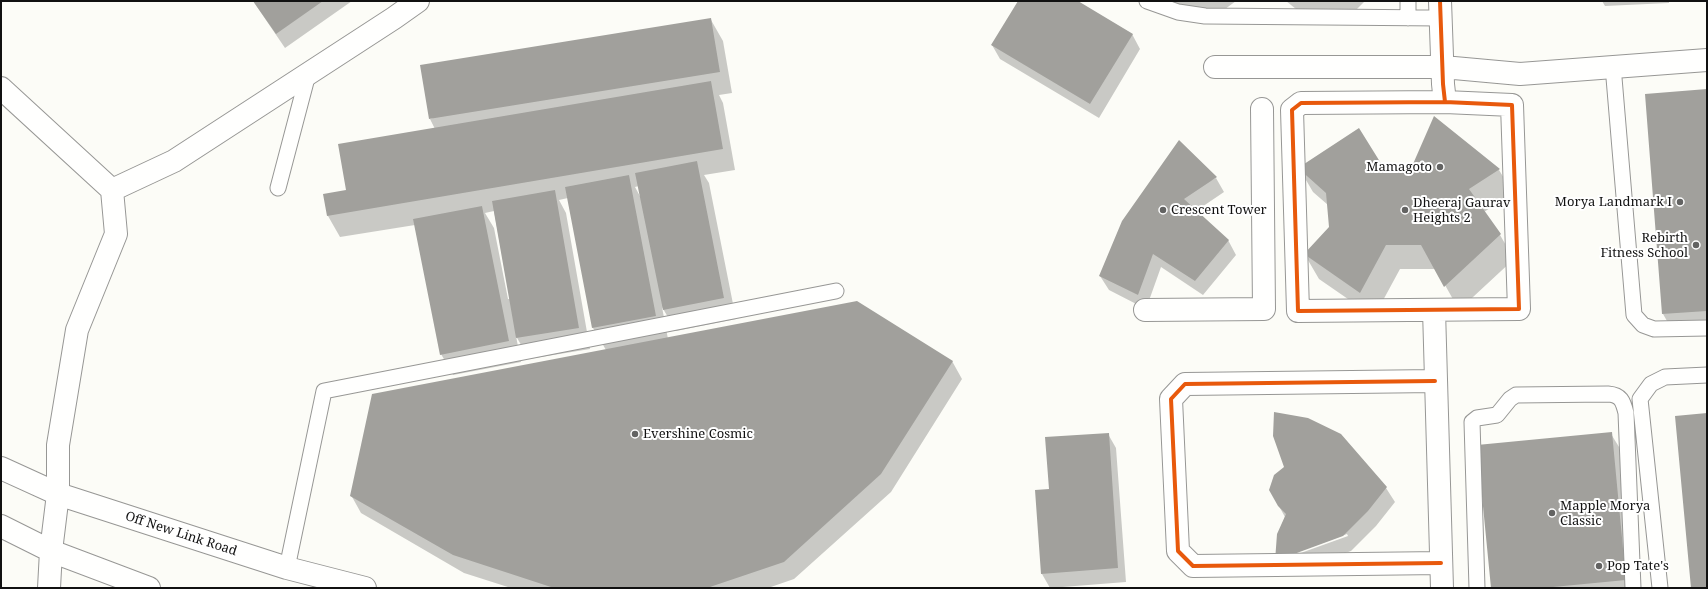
<!DOCTYPE html>
<html>
<head>
<meta charset="utf-8">
<style>
  body { margin:0 }
  #map { position:relative; width:1708px; height:589px; overflow:hidden; background:#fcfcf7; font-family:"Noto Serif",serif }
  canvas { display:block }
  .frame { position:absolute; inset:0; border:2px solid #111; pointer-events:none }
</style>
</head>
<body>
<div id="map">
<canvas width="1708" height="589"></canvas>
<div class="frame"></div>
</div>
<script>
const c = document.querySelector('canvas').getContext('2d');
c.lineJoin = 'round';
function fill(path, color) {
  c.fillStyle = color;
  c.fill(path, 'evenodd');
}
function trace(path, color, width, dash) {
  c.strokeStyle = color;
  c.lineWidth = width;
  c.lineCap = dash ? 'butt' : 'round';
  c.setLineDash(dash || []);
  c.stroke(path);
}
function drawText(font, color, halo, rows, align = 'center') {
  c.font = font + ' "Noto Serif",serif';
  c.lineWidth = 4;
  c.setLineDash([]);
  c.textBaseline = 'middle';
  c.strokeStyle = halo;
  c.fillStyle = color;
  for (const [text, x, y, turn = 0] of rows) {
    c.save();
    c.translate(x, y);
    c.rotate((+turn || 0) * Math.PI / 180);
    c.textAlign = isNaN(turn) ? turn : align;
    if (halo) c.strokeText(text, 0, 0);
    c.fillText(text, 0, 0);
    c.restore();
  }
}
const shadow = new Path2D(`
  M 253,1 L 352,1 L 285,48 Z
  M 1019,1 L 1076,1 L 1132,34 L 1140,49 L 1099,118 L 1000,59 L 992,45 Z
  M 1158,1 L 1236,1 L 1217,15 Z
  M 1286,1 L 1365,1 L 1347,19 L 1306,17 Z
  M 1602,1 L 1669,1 L 1669,3 L 1605,6 Z
  M 711,20 L 723,41 L 732,93 L 719,95 L 723,103 L 735,170 L 704,175 L 709,183 L 736,319 L 676,331 L 662,307 L 668,339 L 952,361 L 962,379 L 891,492 L 794,579 L 768,588 L 511,588 L 464,573 L 361,513 L 351,495 L 606,350 L 593,328 L 568,198 L 559,200 L 566,213 L 590,349 L 529,359 L 516,336 L 521,362 L 453,375 L 441,354 L 415,225 L 340,237 L 328,216 L 324,195 L 347,191 L 435,129 L 430,119 ZM 639,186 L 641,198 L 635,187 ZM 494,211 L 510,299 L 508,299 L 494,228 L 485,213 Z
  M 1707,90 L 1707,333 L 1675,335 L 1663,314 Z
  M 1434,118 L 1499,170 L 1513,193 L 1484,212 L 1500,235 L 1514,259 L 1459,310 L 1436,269 L 1400,269 L 1374,317 L 1319,279 L 1305,255 L 1330,227 L 1328,205 L 1313,192 L 1299,168 L 1414,165 Z
  M 1216,178 L 1224,192 L 1196,211 L 1228,240 L 1236,255 L 1203,295 L 1161,267 L 1146,309 L 1109,290 L 1100,276 L 1123,221 Z
  M 1275,413 L 1308,419 L 1341,435 L 1386,488 L 1395,502 L 1376,526 L 1351,551 L 1284,575 L 1276,561 L 1278,534 L 1285,517 L 1270,490 L 1275,475 L 1285,467 L 1274,436 ZM 1347,534 L 1348,536 L 1284,559 L 1284,557 Z
  M 1108,434 L 1116,448 L 1126,582 L 1050,588 L 1042,574 L 1050,490 Z
  M 1611,434 L 1624,455 L 1636,588 L 1492,588 Z`);
const building = new Path2D(`
  M 253,1 L 323,1 L 276,34 Z
  M 1018,1 L 1078,1 L 1133,34 L 1090,104 L 991,45 Z
  M 711,18 L 720,72 L 429,119 L 420,65 Z
  M 711,81 L 723,149 L 327,216 L 323,194 L 346,190 L 338,144 Z
  M 1707,89 L 1707,311 L 1662,314 L 1645,94 Z
  M 1434,116 L 1500,169 L 1469,189 L 1501,234 L 1444,287 L 1421,245 L 1386,245 L 1360,293 L 1304,254 L 1329,227 L 1326,193 L 1298,168 L 1359,128 L 1382,165 L 1413,164 Z
  M 1179,140 L 1217,177 L 1184,199 L 1229,240 L 1195,281 L 1153,254 L 1138,295 L 1099,276 L 1122,221 Z
  M 697,161 L 724,298 L 663,310 L 635,173 Z
  M 629,175 L 656,316 L 592,328 L 565,187 Z
  M 555,190 L 579,328 L 516,338 L 492,201 Z
  M 482,206 L 509,341 L 440,355 L 413,219 Z
  M 857,301 L 953,361 L 881,474 L 784,562 L 707,588 L 554,588 L 453,555 L 350,496 L 372,394 Z
  M 1274,412 L 1308,418 L 1341,434 L 1387,487 L 1368,511 L 1343,536 L 1275,561 L 1277,534 L 1286,514 L 1278,506 L 1269,490 L 1274,475 L 1284,467 L 1273,436 Z
  M 1707,413 L 1707,588 L 1691,588 L 1675,416 Z
  M 1612,432 L 1626,580 L 1543,588 L 1491,588 L 1477,445 Z
  M 1109,433 L 1118,568 L 1041,574 L 1035,490 L 1049,489 L 1045,437 Z`);
const service = new Path2D(`
  M 1147,1 L 1178,12 L 1205,16 L 1441,18
  M 1408,1 L 1408,18
  M 1613,66 L 1634,315 L 1643,325 L 1654,329 L 1707,328
  M 278,188 L 308,74
  M 287,568 L 324,391 L 836,291
  M 1477,588 L 1472,422 L 1477,418 L 1497,415 L 1510,399 L 1516,395 L 1608,394 C 1621,395 1623,401 1626,413 L 1633,588
  M 1660,588 L 1640,399 L 1651,384 L 1665,377 L 1707,375`);
const minor = new Path2D(`
  M 1440,1 L 1443,84 L 1445,102 L 1512,105 L 1519,309 L 1298,311 L 1292,110 L 1301,103 L 1445,102
  M 1215,67 L 1443,67 L 1520,74 L 1707,60
  M 1,88 L 112,190 L 116,234 L 77,330 L 58,445 L 58,494 L 51,551 L 49,588
  M 112,190 L 174,161 L 394,18 L 418,1
  M 1145,310 L 1264,309 L 1262,109
  M 1434,310 L 1442,588
  M 1435,381 L 1185,384 L 1171,399 L 1178,551 L 1193,566 L 1441,563
  M 1,468 L 58,494 L 287,568 L 365,588
  M 1,526 L 51,551 L 149,588`);
const cycleway = new Path2D(`
  M 1440,1 L 1443,84 L 1445,102 L 1512,105 L 1519,309 L 1298,311 L 1292,110 L 1301,103 L 1445,102
  M 1435,381 L 1185,384 L 1171,399 L 1178,551 L 1193,566 L 1441,563`);
const markers = [
  [1440,167,4,"#636362"],
  [1680,202,4,"#636362"],
  [1163,210,4,"#636362"],
  [1405,210,4,"#636362"],
  [1696,245,4,"#636362"],
  [635,434,4,"#636362"],
  [1552,513,4,"#636362"],
  [1599,566,4,"#636362"]
];
const poiNames = [
  ["Mamagoto",1432,167,"right"],
  ["Morya Landmark I",1672,202,"right"],
  ["Dheeraj Gaurav",1413,203],
  ["Heights 2",1413,218],
  ["Crescent Tower",1171,210],
  ["Rebirth",1688,238,"right"],
  ["Fitness School",1688,253,"right"],
  ["Evershine Cosmic",643,434],
  ["Mapple Morya",1560,506],
  ["Classic",1560,521],
  ["Pop Tate's",1607,566]
];
const streetNames = [
  ["Off New Link Road",181,534,18]
];
fill(shadow, '#0003');
fill(building, '#a1a09c');
trace(service, '#979795', 17);
trace(minor, '#979795', 24);
trace(service, '#fffffe', 15);
trace(minor, '#fffffe', 22);
trace(cycleway, '#e8590c', 4);
for (const [x, y, r, color] of markers) {
  const dot = new Path2D();
  dot.arc(x, y, r, 0, 2 * Math.PI);
  c.fillStyle = color;
  c.fill(dot);
  trace(dot, '#fff', 1.5);
}
drawText('13px', '#111', '#fff', poiNames, 'left');
drawText('13px', '#111', '#fff', streetNames);
</script>
</body>
</html>
